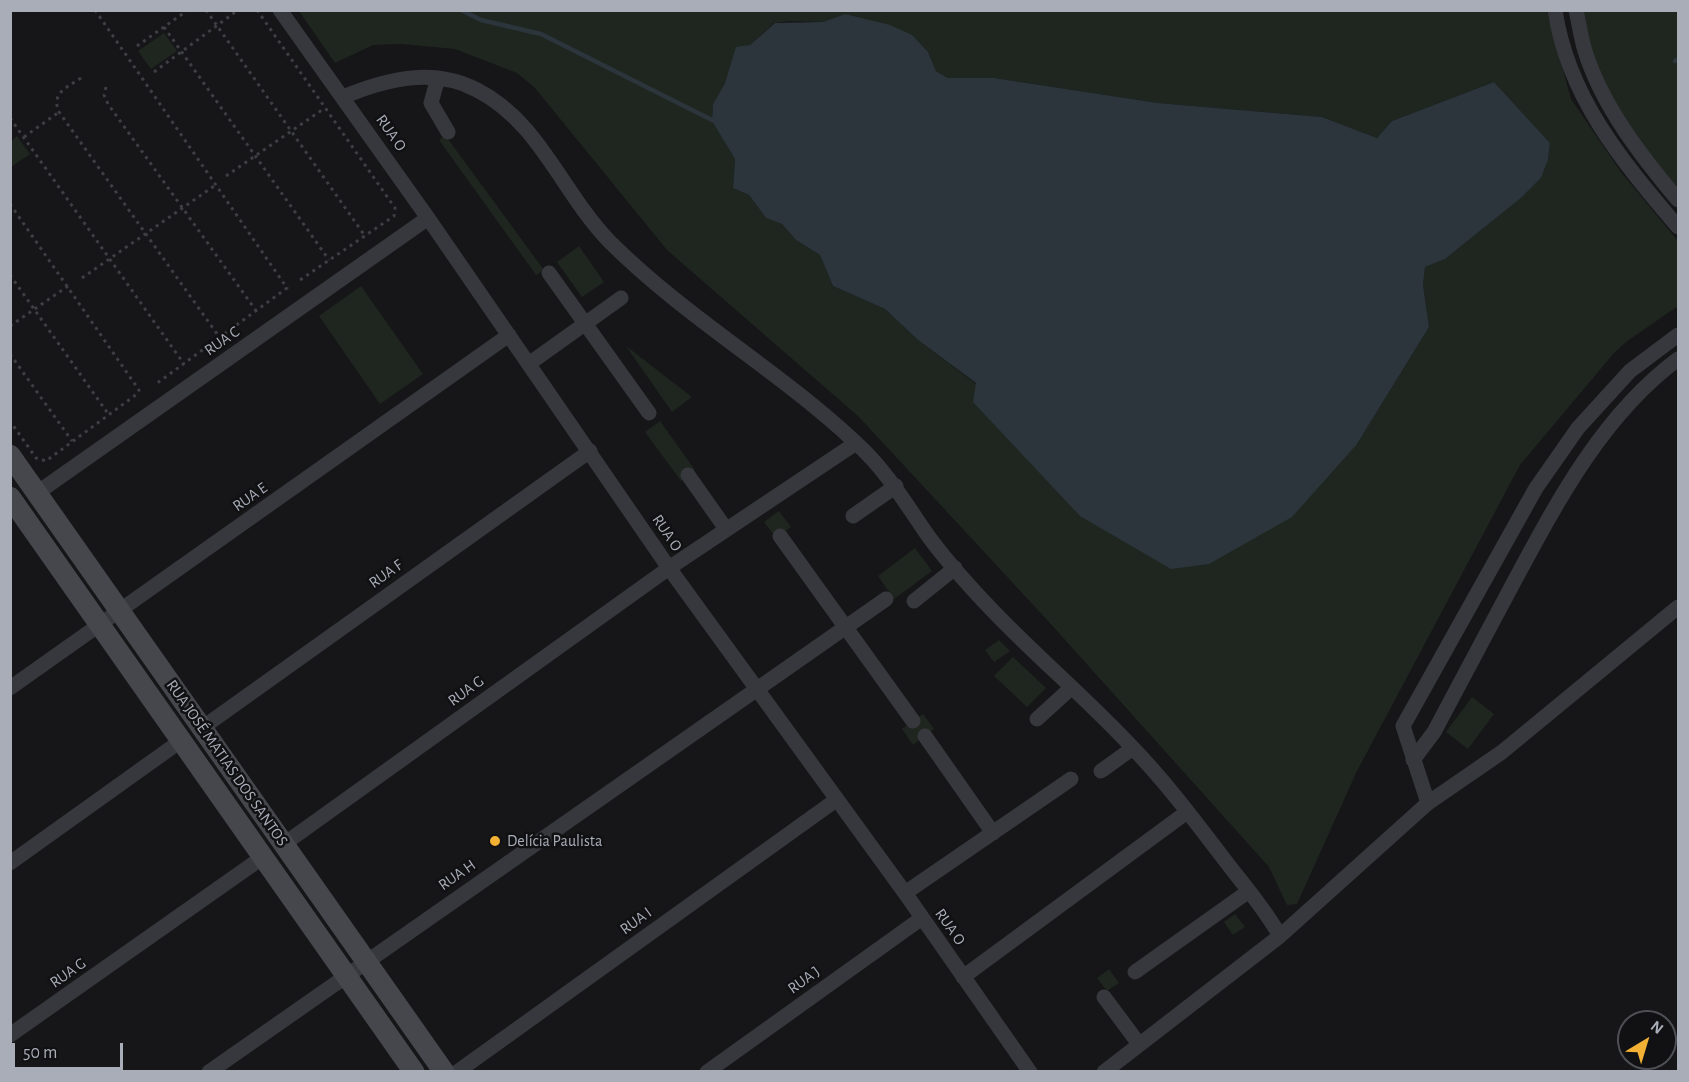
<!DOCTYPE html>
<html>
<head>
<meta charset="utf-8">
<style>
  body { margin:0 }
  #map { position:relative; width:1689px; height:1082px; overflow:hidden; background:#161618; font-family:"Alegreya Sans",sans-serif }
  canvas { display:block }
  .frame { position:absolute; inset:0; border:12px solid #a8adb8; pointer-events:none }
  .north { position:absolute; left:1617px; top:1010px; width:60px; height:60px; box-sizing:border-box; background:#111113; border:2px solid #4d4f55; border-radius:50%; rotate:38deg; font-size:16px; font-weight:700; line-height:24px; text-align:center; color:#a8adb8 }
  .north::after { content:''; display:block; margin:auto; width:21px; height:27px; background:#f2b134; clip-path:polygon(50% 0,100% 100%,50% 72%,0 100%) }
  .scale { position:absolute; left:12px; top:1043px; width:111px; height:27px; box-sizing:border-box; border:3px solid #a8adb8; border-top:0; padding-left:8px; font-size:18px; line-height:21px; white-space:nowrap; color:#a8adb8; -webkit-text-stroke:4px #111113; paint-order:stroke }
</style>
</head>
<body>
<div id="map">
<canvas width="1689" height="1082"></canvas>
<div class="frame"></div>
<div class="north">N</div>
<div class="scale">50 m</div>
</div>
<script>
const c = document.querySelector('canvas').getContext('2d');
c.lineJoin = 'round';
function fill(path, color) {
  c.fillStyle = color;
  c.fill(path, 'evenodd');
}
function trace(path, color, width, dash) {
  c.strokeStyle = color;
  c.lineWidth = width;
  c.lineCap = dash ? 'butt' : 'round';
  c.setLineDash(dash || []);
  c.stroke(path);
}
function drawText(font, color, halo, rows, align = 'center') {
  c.font = font + ' "Alegreya Sans",sans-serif';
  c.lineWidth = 5;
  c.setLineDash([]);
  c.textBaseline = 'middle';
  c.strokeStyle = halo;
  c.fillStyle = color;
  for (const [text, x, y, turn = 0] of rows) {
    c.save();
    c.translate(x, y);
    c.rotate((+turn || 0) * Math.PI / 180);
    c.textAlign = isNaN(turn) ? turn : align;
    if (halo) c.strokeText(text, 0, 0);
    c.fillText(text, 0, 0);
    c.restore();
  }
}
const green = new Path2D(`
  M 299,11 L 1547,11 L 1571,99 L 1621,172 L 1678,241 L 1678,306 L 1626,342 L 1614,353 L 1520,465 L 1357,771 L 1297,904 L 1287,905 L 1269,867 L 1049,622 L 859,417 L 667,250 L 535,88 L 517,73 L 455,49 L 401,44 L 373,45 L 335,63 ZM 845,14 L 928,52 L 936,71 L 948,78 L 994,78 L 1158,103 L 1322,117 L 1377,138 L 1392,121 L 1494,82 L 1550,143 L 1548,160 L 1541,178 L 1521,198 L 1445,259 L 1425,267 L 1423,285 L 1429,327 L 1357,444 L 976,384 L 918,340 L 885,309 L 833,286 L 820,255 L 796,240 L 782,224 L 766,218 L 749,195 L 733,188 L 735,159 L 712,120 L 713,104 L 725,83 L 750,45 L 774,23 L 790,21 L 823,22 Z
  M 1582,11 L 1678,11 L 1678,190 C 1635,137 1590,80 1582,11 Z
  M 164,33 L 177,51 L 151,69 L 138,51 Z
  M 445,135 L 544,270 L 536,275 L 439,140 Z
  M 17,136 L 30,154 L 11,167 L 11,141 Z
  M 579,246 L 604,282 L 582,297 L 557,262 Z
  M 361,286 L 423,374 L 380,404 L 319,316 Z
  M 626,346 L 692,397 L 672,412 Z
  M 660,421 L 695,470 L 681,481 L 645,432 Z
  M 779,511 L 791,527 L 776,538 L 764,522 Z
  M 915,548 L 932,571 L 894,599 L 878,576 Z
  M 999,640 L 1010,651 L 994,662 L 985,650 Z
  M 1013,657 L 1046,688 L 1027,707 L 994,676 Z
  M 1472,697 L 1494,714 L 1468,749 L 1446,732 Z
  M 923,714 L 934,729 L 913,745 L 902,729 Z
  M 1235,914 L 1245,927 L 1233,935 L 1224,922 Z
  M 1109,969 L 1119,983 L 1107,991 L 1097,978 Z`);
const water = new Path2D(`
  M 845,14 L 890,25 L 912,35 L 928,52 L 936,71 L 948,78 L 994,78 L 1158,103 L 1322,117 L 1377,138 L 1392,121 L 1494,82 L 1550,143 L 1548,160 L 1541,178 L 1521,198 L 1445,259 L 1425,267 L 1423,285 L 1429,327 L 1357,444 L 1292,517 L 1209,564 L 1171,569 L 1080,516 L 973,402 L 976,383 L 918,340 L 885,309 L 833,286 L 820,255 L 796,240 L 782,224 L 766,218 L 749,195 L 733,188 L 735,159 L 712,121 L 713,104 L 725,83 L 736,47 L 750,45 L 775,23 L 823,22 Z`);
const stream = new Path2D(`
  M 461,10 L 481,20 L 541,34 L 716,122
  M 1675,61 L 1678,59`);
const path = new Path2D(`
  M 95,10 L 287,288 L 156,384
  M 206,10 L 365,236
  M 257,10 L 395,208 L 394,216 L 300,280
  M 164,27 L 329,260
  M 137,46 L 188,10
  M 154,72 L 238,10
  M 81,78 C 66,88 51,93 59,112 L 220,338
  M 106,87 L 104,95 L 108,104 L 257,312
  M 10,118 L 184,364
  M 24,137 L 59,112
  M 226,176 L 325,108
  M 10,204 L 139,390 L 137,394 L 46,461 L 36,458 L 10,421
  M 10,275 L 109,415
  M 82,278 L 217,184
  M 10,326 L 68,286
  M 10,354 L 72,441`);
const street = new Path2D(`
  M 280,10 L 428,218 L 669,568 L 905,893 L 1030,1072
  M 1555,10 C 1568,98 1623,162 1678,227
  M 1576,10 C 1579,24 1581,38 1585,51 C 1602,106 1642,157 1678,200
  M 438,78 L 431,103 L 448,132
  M 343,97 C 386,79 433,67 477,90 C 540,122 562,193 610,242 C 685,317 778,370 855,442 C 884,468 903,499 924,530 C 944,559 969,586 993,611 C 1037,657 1086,698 1130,745 C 1168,784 1201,829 1234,872 C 1251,893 1267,913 1280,936 L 1104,1072
  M 549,273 L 649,413
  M 530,363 L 621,298
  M 688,475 L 726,529
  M 37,493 L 428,218
  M 853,516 L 896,486
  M 780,536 L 913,721
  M 914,601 L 955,568
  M 10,688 L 509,335
  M 1037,719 L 1071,688
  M 202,728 L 590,451
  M 925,736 L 993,833
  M 1413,760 L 1434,732 C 1461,681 1489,629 1516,578 C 1559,498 1604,414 1678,359
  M 1101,771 L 1133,748
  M 1428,803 L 1403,726 L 1536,488 L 1578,428 L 1630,371 L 1678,335
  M 284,844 L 669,568 L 856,443
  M 10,863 L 182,740
  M 905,893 L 1071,779
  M 1280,936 L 1428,803 L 1502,752 L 1678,607
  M 1135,972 L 1249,891
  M 963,977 L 1187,812
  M 1104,997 L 1139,1044
  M 10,1035 L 263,857
  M 209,1072 L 886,599
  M 457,1072 L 836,800
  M 707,1072 L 922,918`);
const secondary = new Path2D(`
  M 10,455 L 444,1072
  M 10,497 L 414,1072`);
const markers = [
  [495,841,6,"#f2b134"]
];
const streetNames = [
  ["RUA O",391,133,55],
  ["RUA C",222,341,-35],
  ["RUA E",250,497,-35],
  ["RUA O",667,533,56],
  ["RUA F",386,574,-35],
  ["RUA G",466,691,-36],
  ["RUA JOSÉ MATIAS DOS SANTOS",227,763,55],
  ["RUA H",457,875,-35],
  ["RUA I",636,921,-36],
  ["RUA O",950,927,55],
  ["RUA G",68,973,-35],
  ["RUA J",804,980,-36]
];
const poiNames = [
  ["Delícia Paulista",507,841]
];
fill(green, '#1e261f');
fill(water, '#2c353c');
trace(stream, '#2c353c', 4.5);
trace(path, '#3d3f44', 3, [3, 4.5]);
trace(street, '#37383d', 15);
trace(secondary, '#45474d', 21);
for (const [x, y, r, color] of markers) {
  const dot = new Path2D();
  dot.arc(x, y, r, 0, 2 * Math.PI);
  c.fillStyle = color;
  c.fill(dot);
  trace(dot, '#111113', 2);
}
drawText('16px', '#a8adb8', '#111113', streetNames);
drawText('16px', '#a8adb8', '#111113', poiNames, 'left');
</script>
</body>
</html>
